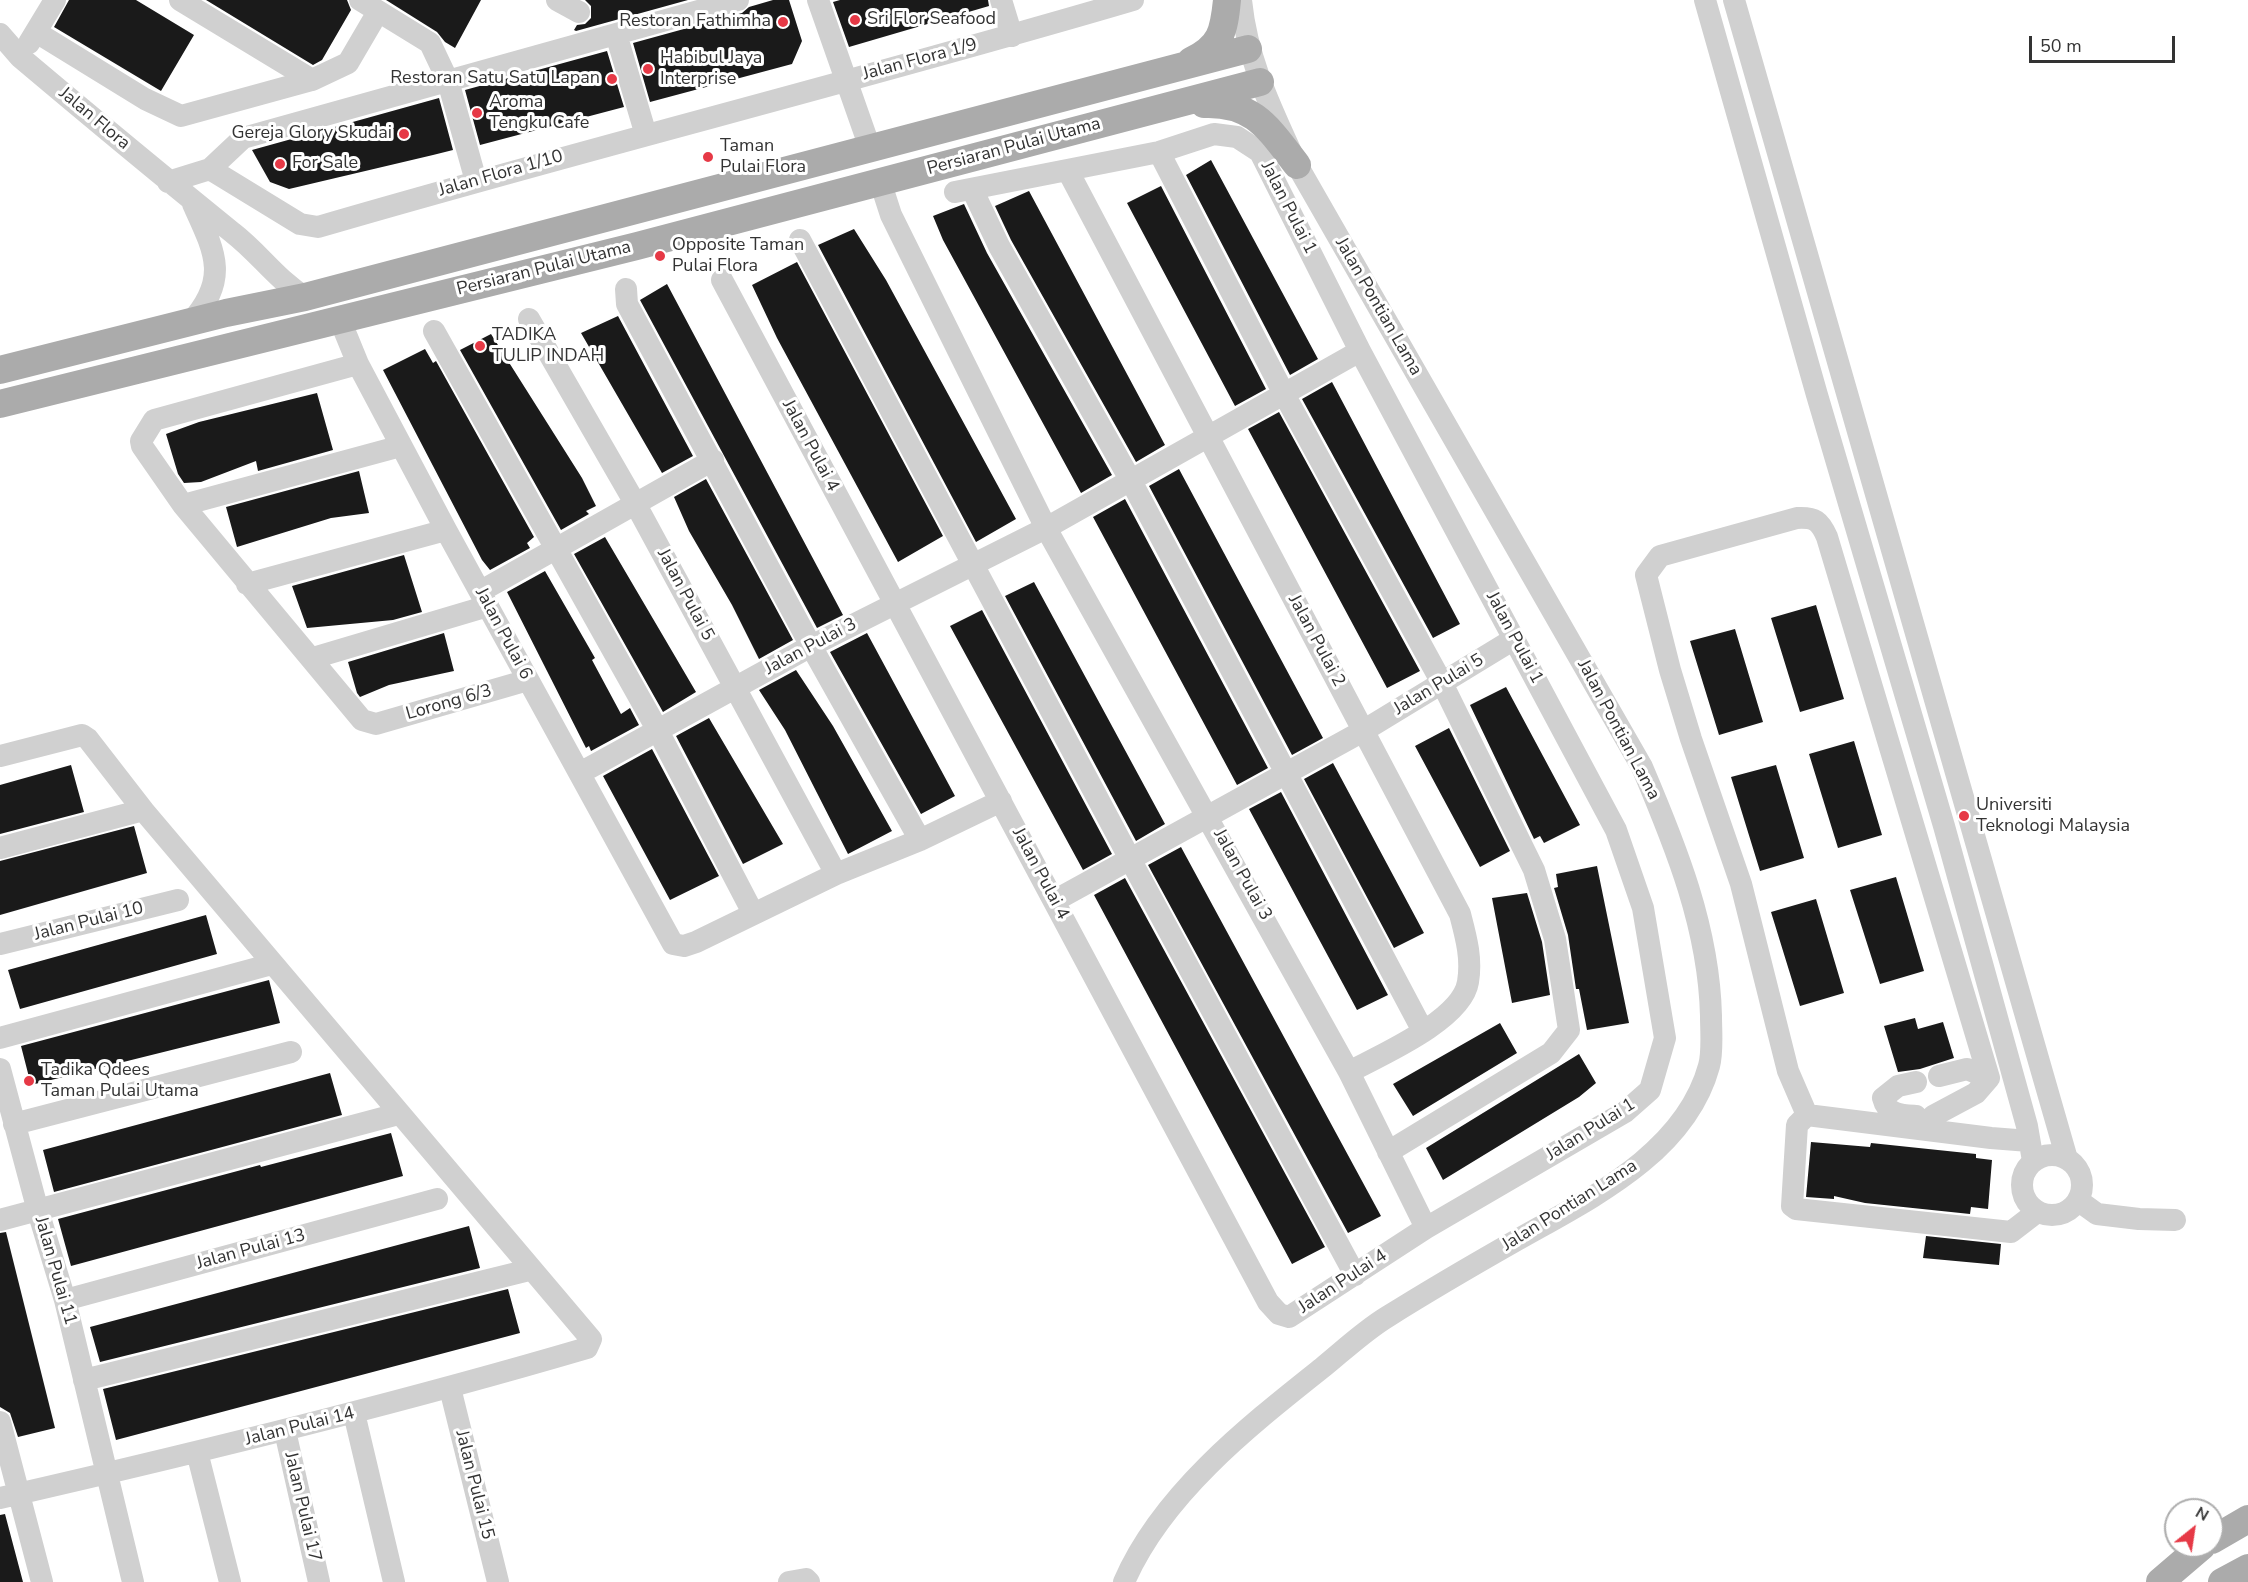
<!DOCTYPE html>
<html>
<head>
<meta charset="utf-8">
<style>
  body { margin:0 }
  #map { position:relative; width:2248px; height:1582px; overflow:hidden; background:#fff; font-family:"Nunito Sans",sans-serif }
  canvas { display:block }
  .north { position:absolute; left:2164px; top:1498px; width:60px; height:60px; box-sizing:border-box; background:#fff; border:2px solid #adadad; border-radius:50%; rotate:30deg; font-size:16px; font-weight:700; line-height:24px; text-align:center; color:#333 }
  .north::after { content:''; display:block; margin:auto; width:21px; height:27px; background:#e63946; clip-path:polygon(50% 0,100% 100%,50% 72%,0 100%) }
  .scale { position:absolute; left:2029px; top:36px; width:146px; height:27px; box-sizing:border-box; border:3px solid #333; border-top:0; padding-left:8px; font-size:18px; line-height:21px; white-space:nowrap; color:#333; -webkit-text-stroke:4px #fff; paint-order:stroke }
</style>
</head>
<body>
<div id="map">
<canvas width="2248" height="1582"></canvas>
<div class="north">N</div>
<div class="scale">50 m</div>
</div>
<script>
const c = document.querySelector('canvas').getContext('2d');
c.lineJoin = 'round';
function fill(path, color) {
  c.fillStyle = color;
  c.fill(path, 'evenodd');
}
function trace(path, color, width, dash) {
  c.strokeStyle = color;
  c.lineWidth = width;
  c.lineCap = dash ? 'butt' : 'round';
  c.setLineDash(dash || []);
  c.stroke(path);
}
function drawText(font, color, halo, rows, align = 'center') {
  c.font = font + ' "Nunito Sans",sans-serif';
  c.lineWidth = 6;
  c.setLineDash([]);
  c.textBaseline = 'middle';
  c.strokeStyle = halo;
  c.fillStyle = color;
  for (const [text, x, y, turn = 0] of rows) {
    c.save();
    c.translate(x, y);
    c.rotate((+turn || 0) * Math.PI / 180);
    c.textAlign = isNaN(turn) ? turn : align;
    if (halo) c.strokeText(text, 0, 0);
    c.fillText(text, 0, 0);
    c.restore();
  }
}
const building = new Path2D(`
  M 69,0 L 136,0 L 194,35 L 161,91 L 54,27 Z
  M 206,0 L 347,0 L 351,10 L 322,60 L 313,65 Z
  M 386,0 L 481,0 L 455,48 L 445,42 L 437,32 Z
  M 585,0 L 688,0 L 576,31 L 574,30 L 577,25 L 585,24 L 591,18 L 591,6 Z
  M 773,0 L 789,0 L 802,41 L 792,64 L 650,102 L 633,43 L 742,13 L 749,7 Z
  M 840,0 L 988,0 L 989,6 L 849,47 L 833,2 Z
  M 607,51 L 624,107 L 480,145 L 465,90 Z
  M 439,98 L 453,150 L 433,155 L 289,189 L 270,182 L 252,150 Z
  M 1211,160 L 1318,359 L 1290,375 L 1186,175 Z
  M 1161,186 L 1266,389 L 1235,406 L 1127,203 Z
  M 1029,191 L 1165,445 L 1136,462 L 1011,240 L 995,206 Z
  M 964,204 L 987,253 L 1112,475 L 1081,493 L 943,240 L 933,216 Z
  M 854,229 L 886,280 L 1016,519 L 976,542 L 818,245 Z
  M 797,262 L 943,536 L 898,562 L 777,338 L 752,285 Z
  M 667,284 L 843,615 L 817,628 L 640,300 Z
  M 618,316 L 693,456 L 662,473 L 581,333 Z
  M 491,334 L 582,478 L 596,506 L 586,511 L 589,514 L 561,530 L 460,350 Z
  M 425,349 L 433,363 L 436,361 L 534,537 L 527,543 L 530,548 L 490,570 L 482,560 L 383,370 Z
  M 1332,382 L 1460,624 L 1433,638 L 1302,399 Z
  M 317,393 L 333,450 L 258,471 L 256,461 L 201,482 L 184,483 L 178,474 L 166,434 L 199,422 Z
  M 1279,412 L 1420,671 L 1387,688 L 1248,429 Z
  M 1179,469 L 1323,738 L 1292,755 L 1149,486 Z
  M 359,471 L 369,513 L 331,518 L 237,547 L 226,507 Z
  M 706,479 L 793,640 L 759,659 L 732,605 L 689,531 L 674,497 Z
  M 1125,499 L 1268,768 L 1237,785 L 1093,517 Z
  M 605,537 L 696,692 L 663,712 L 574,554 Z
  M 404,555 L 422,612 L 393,620 L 307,628 L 292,586 Z
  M 545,571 L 595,658 L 592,660 L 621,714 L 630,708 L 639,725 L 591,751 L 589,746 L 586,748 L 507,592 Z
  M 1034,582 L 1165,824 L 1136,841 L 1005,596 Z
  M 1816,605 L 1844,699 L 1800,712 L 1771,618 Z
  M 982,610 L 1112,854 L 1083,870 L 950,626 Z
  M 1735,629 L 1763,722 L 1719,735 L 1690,641 Z
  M 444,633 L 454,671 L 389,685 L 360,697 L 357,693 L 348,662 Z
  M 867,633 L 955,796 L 921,814 L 830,652 Z
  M 796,670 L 833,726 L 892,831 L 848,854 L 785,730 L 759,690 Z
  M 1506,687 L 1580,825 L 1544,843 L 1540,836 L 1534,839 L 1470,705 Z
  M 709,718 L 783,844 L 743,864 L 676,736 Z
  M 1449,728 L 1510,851 L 1480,867 L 1415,746 Z
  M 1854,741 L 1882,835 L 1838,848 L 1809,754 Z
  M 652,749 L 719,876 L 670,900 L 603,776 Z
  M 1333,763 L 1424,933 L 1394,948 L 1304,779 Z
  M 71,765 L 84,812 L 0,834 L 0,785 Z
  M 1776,765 L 1804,858 L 1760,871 L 1731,777 Z
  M 1281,792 L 1388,995 L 1357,1010 L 1249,809 Z
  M 134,826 L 147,873 L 0,915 L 0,861 Z
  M 1181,847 L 1381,1216 L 1348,1233 L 1148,865 Z
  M 1597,866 L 1629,1023 L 1587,1030 L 1579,989 L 1576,989 L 1568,935 L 1554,888 L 1558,887 L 1556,874 Z
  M 1896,877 L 1924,971 L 1880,984 L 1850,890 Z
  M 1125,878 L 1325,1247 L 1292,1264 L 1094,895 Z
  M 1527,893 L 1542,942 L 1550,995 L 1512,1003 L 1492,898 Z
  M 1816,899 L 1844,993 L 1800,1006 L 1771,912 Z
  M 206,915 L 217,954 L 20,1009 L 8,970 Z
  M 269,980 L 280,1023 L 31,1085 L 21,1046 Z
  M 1915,1018 L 1918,1029 L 1943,1022 L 1954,1058 L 1920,1069 L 1898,1072 L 1884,1026 Z
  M 1500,1023 L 1517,1053 L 1413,1116 L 1393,1084 Z
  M 1579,1054 L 1596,1083 L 1579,1097 L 1443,1180 L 1426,1148 Z
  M 330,1073 L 342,1115 L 54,1192 L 43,1150 Z
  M 391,1133 L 403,1176 L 71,1266 L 58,1219 L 260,1165 L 261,1167 Z
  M 1811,1142 L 1870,1147 L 1871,1143 L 1976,1154 L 1976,1158 L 1992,1160 L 1988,1209 L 1971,1207 L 1970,1214 L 1865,1203 L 1834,1196 L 1834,1199 L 1806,1197 Z
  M 469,1226 L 480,1268 L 100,1362 L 90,1327 Z
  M 6,1232 L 55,1428 L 18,1437 L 10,1413 L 0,1407 L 0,1233 Z
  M 1926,1236 L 2001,1244 L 1999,1265 L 1923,1258 Z
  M 508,1289 L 520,1333 L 116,1440 L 103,1389 Z
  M 5,1514 L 23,1582 L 0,1582 L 0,1515 Z`);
const minor = new Path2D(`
  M 180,0 L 312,80
  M 360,0 L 430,43 L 448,81 L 476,181
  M 557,0 L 579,12
  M 818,0 L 870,148
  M 1001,0 L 1012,36
  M 1705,0 L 1817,395 L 1944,826 L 2027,1126 L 2033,1161
  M 1734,0 L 2067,1159
  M 36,32 L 145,99 L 181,116 L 312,80 L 348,63 L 372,22
  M 0,34 L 20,57 C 90,116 161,175 233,233 C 259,253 276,279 305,297
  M 616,34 L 646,135
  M 29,43 L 55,0
  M 1159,152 L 1284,394 L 1442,683 L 1534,870 L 1555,939 L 1569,1030 L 1551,1053 L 1388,1152
  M 210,169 L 300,224 L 318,227 C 588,148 862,80 1133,0
  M 1068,171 L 1460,914 C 1466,937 1472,958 1468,982 C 1462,1020 1381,1055 1349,1072
  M 880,181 L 891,215 L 1046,528 L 1349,1072 L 1426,1228
  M 168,182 L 210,169 L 243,138 L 738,0
  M 973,191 L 999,246 L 1131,481 L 1423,1031
  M 800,240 L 1130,859 L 1355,1275
  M 722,280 L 1268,1302 L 1279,1314 L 1289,1317 L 1426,1228 L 1625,1112 L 1650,1090 L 1665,1038 L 1643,908 L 1616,830 L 1360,351 L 1260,152 L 1237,137 L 1214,134 L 1159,152 L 955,192
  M 626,289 L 627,304 L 811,646 L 920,840
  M 529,319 L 635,503 L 836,874
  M 340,320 L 358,364 L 446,530 L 673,944 L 684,946 L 696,942 L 836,874 L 920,840 L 1001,801
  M 190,323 C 230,279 215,252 193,204
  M 434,331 L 657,729 L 753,913
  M 358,364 L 154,420 L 141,441 L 142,446 L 183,505 L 362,720 L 376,724 L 528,680
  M 183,505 L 401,446
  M 247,584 L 446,530
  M 481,591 L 713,460
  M 313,658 L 488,606
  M 0,756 L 82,735 L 88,739 L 143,810 L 591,1339 L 587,1348 C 393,1405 197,1453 0,1498
  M 580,773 L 811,646 L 1046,528 L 1360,351
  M 0,848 L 143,810
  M 1054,901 L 1363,731 L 1514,639
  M 0,944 L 178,900
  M 0,1038 L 272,964
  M 0,1069 L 38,1211 L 65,1300 L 133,1582
  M 1939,1076 L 1967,1069 L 1989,1078
  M 1916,1082 L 1898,1086 L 1883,1098 C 1887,1115 1902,1115 1916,1116
  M 1807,1115 L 1788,1071 L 1741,884 L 1691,739 L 1670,670 L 1646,575 L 1660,556 L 1797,518 C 1815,517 1820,521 1827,537 L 1989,1078 L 1976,1093 L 1933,1116 L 1936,1131
  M 14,1124 L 291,1052
  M 2029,1141 L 1991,1138 L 1807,1115 L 1797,1125 L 1792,1206 L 1796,1209 L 2011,1232 L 2037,1212
  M2022 1185a30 30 0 1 1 60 0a30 30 0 1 1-60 0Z
  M 2079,1201 L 2097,1214 L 2139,1219 L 2175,1220
  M 0,1220 L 398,1114
  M 65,1300 L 437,1199
  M 84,1380 L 529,1270
  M 450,1388 L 498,1582
  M 354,1413 L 394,1582
  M 0,1422 L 42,1582
  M 285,1431 L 319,1582
  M 197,1452 L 230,1582
  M 789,1582 L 806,1579 L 809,1582
  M 1124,1582 C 1162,1494 1249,1426 1322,1368 C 1343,1351 1364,1331 1387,1317 C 1430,1290 1473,1265 1517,1240 C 1589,1199 1685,1154 1709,1066 C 1713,1052 1711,1032 1711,1016 C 1709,928 1676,847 1642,767 L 1297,165 C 1272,110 1247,61 1241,0`);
const major = new Path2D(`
  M 1191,61 C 1221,47 1224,31 1227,0
  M 1204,104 C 1254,102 1269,129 1297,165
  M 0,370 L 226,313 L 305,297 L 1248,49
  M 0,404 L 637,246 L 1260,82
  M 2212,1540 L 2248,1519
  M 2160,1582 L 2202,1546
  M 2222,1582 L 2248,1568`);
const markers = [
  [855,20,6,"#e63946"],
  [783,22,6,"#e63946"],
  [648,69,6,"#e63946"],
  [612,79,6,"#e63946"],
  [477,113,6,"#e63946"],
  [404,134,6,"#e63946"],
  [708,157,6,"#e63946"],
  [280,164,6,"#e63946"],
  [660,256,6,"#e63946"],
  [480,346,6,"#e63946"],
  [1964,816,6,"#e63946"],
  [29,1081,6,"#e63946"]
];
const poiNames = [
  ["Sri Flor Seafood",867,20],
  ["Restoran Fathimha",771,22,"right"],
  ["Habibul Jaya",660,59],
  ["Interprise",660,80],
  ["Restoran Satu Satu Lapan",600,79,"right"],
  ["Aroma",489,103],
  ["Tengku Cafe",489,124],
  ["Gereja Glory Skudai",392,134,"right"],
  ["Taman",720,147],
  ["Pulai Flora",720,168],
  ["For Sale",292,164],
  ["Opposite Taman",672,246],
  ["Pulai Flora",672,267],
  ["TADIKA",492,336],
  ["TULIP INDAH",492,357],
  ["Universiti",1976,806],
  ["Teknologi Malaysia",1976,827],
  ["Tadika Qdees",41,1071],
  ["Taman Pulai Utama",41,1092]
];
const streetNames = [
  ["Jalan Flora 1/9",920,60,-15],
  ["Jalan Flora",94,119,40],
  ["Persiaran Pulai Utama",1014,147,-15],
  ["Jalan Flora 1/10",501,174,-16],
  ["Jalan Pulai 1",1288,208,63],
  ["Persiaran Pulai Utama",544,269,-14],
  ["Jalan Pontian Lama",1378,307,60],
  ["Jalan Pulai 4",810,446,62],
  ["Jalan Pulai 5",685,595,62],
  ["Jalan Pulai 6",503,634,62],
  ["Jalan Pulai 1",1514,638,62],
  ["Jalan Pulai 2",1316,641,62],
  ["Jalan Pulai 3",811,647,-28],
  ["Jalan Pulai 5",1439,685,-31],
  ["Lorong 6/3",449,703,-16],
  ["Jalan Pontian Lama",1618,730,62],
  ["Jalan Pulai 4",1040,874,62],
  ["Jalan Pulai 3",1242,875,61],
  ["Jalan Pulai 10",89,922,-14],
  ["Jalan Pulai 1",1591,1130,-32],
  ["Jalan Pontian Lama",1570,1206,-32],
  ["Jalan Pulai 13",251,1250,-15],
  ["Jalan Pulai 11",55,1271,74],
  ["Jalan Pulai 4",1343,1282,-33],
  ["Jalan Pulai 14",300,1427,-14],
  ["Jalan Pulai 15",474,1485,76],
  ["Jalan Pulai 17",302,1507,77]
];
fill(building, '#1a1a1a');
trace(minor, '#d0d0d0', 22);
trace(major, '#ababab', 28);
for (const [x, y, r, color] of markers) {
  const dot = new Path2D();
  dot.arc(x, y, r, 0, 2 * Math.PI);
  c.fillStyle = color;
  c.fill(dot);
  trace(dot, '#fff', 2);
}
drawText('18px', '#333', '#fff', poiNames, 'left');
drawText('18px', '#333', '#fff', streetNames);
</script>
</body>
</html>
